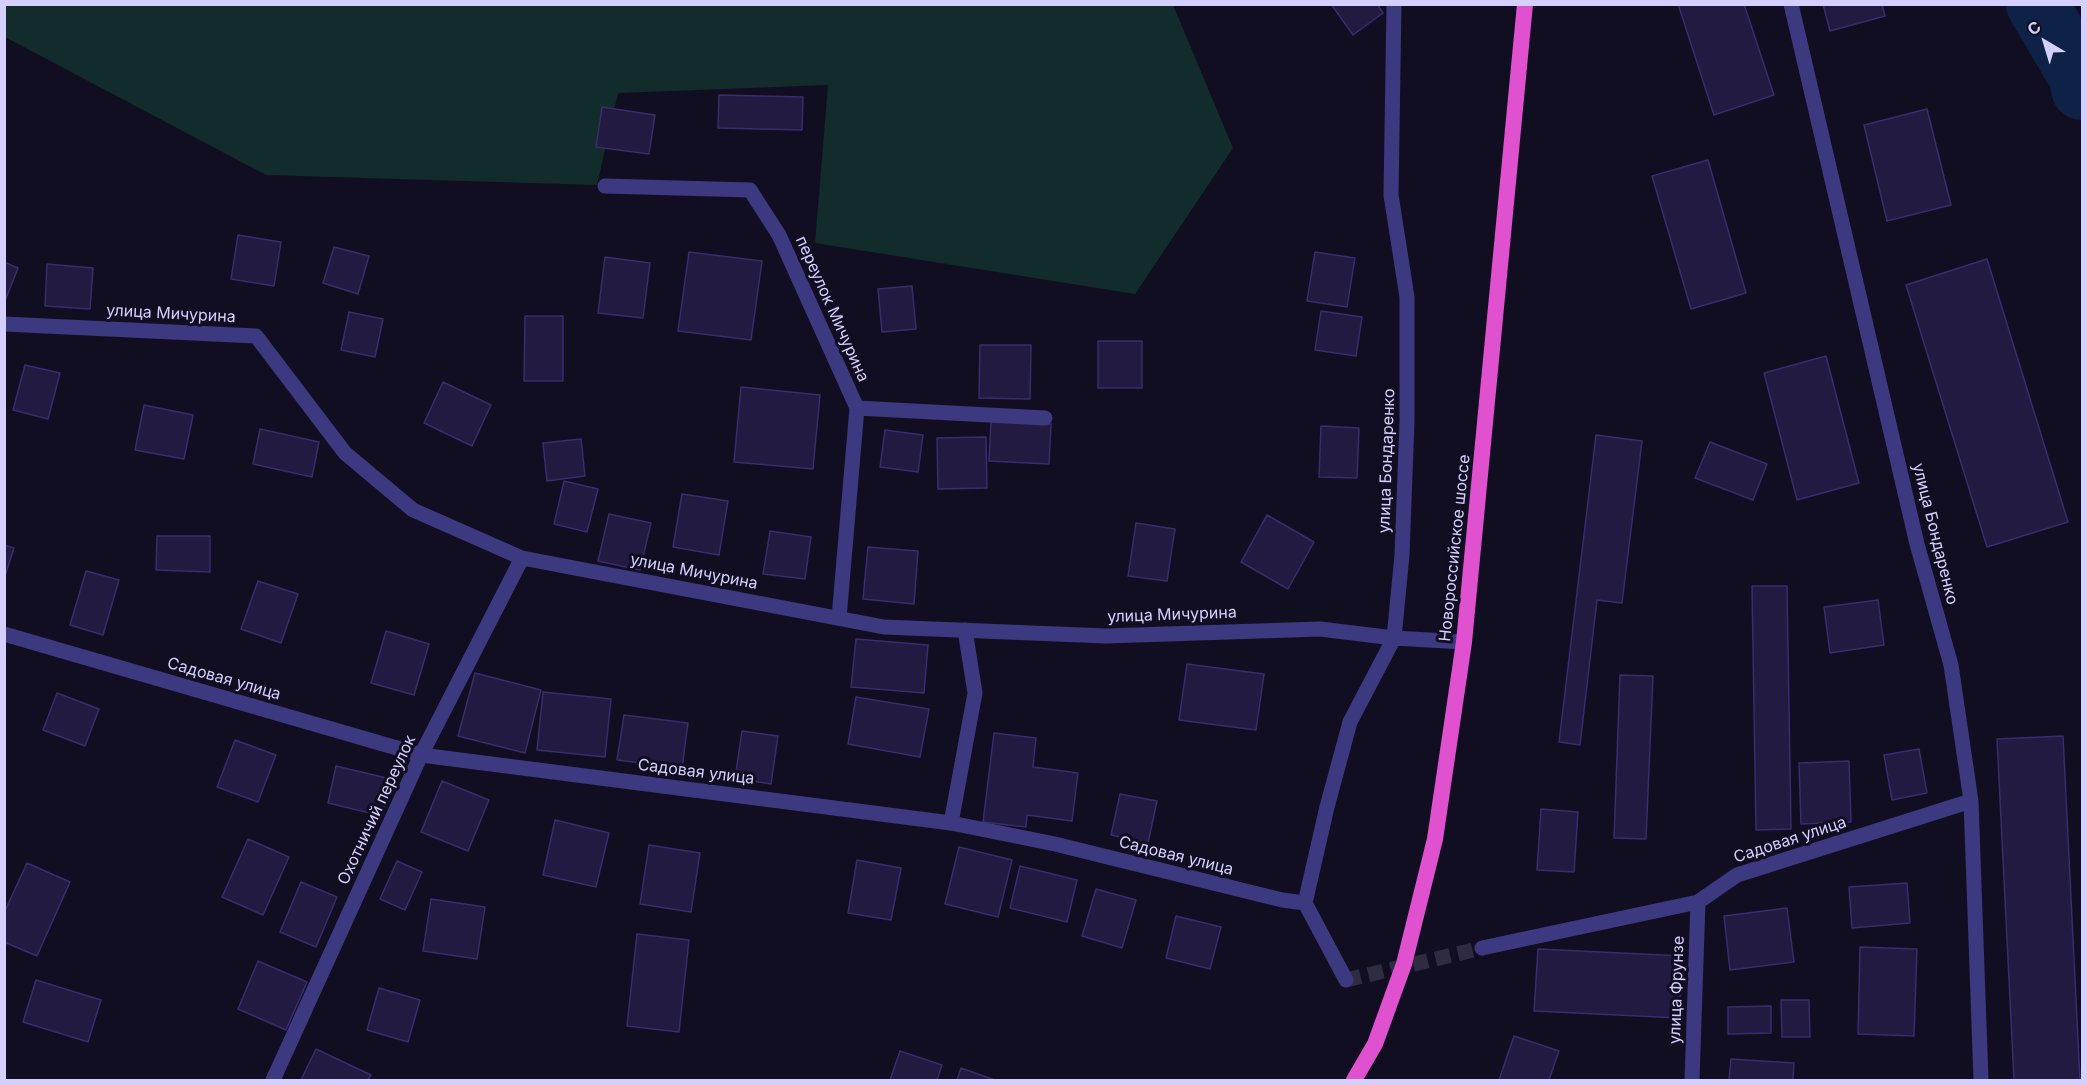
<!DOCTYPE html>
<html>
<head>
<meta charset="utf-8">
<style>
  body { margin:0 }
  #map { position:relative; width:2087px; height:1085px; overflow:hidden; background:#110e22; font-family:Inter,sans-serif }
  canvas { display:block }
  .frame { position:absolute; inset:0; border:6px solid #d5cffe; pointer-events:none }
  .north { position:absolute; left:2015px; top:12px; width:60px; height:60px; -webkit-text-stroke:4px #110e22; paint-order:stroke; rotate:322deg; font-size:16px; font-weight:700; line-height:24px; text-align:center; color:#d5cffe }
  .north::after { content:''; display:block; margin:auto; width:21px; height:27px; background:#d5cffe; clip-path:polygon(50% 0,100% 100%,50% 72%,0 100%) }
</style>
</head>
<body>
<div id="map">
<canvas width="2087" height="1085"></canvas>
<div class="frame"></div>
<div class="north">С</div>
</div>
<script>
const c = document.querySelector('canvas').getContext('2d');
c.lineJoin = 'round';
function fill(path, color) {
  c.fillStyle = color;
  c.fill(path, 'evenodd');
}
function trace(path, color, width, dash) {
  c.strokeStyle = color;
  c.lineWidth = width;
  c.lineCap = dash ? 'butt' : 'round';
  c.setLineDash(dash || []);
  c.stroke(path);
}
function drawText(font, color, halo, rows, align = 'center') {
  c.font = font + ' Inter,sans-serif';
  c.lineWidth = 6;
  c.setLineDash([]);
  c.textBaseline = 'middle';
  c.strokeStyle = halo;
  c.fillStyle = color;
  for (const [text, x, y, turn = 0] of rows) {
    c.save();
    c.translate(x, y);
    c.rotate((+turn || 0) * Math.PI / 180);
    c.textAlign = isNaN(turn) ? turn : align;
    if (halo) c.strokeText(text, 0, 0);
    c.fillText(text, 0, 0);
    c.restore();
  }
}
const green = new Path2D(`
  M 4,5 L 1173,5 L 1233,148 L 1135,294 L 815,243 L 828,85 L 618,93 L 597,185 L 266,175 L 5,37 Z`);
const river = new Path2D(`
  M 2037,4 L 2080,77 L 2082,89`);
const building = new Path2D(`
  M 1331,4 L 1377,4 L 1383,13 L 1353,35 Z
  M 1678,4 L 1744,4 L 1774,95 L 1714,115 Z
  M 1823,4 L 1882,4 L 1885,16 L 1830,31 Z
  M 719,95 L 803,97 L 802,130 L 718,128 Z
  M 602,107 L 655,115 L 649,154 L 596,147 Z
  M 1927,109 L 1951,205 L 1887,221 L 1864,125 Z
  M 1708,160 L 1746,293 L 1691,309 L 1652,176 Z
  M 238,235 L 281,242 L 274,286 L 231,279 Z
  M 334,247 L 369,256 L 358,294 L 323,283 Z
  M 689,252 L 762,261 L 751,340 L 678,331 Z
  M 1315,252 L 1355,258 L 1347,307 L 1307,301 Z
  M 605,257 L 650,263 L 643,318 L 598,313 Z
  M 1987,259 L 2068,522 L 1987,547 L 1906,285 Z
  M 4,262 L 18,268 L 5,301 L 4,300 Z
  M 47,264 L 93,268 L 90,309 L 45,306 Z
  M 912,286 L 916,329 L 882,332 L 878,289 Z
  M 1321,311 L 1362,317 L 1356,356 L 1315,350 Z
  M 349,312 L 383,319 L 375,357 L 341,350 Z
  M 525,316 L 563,316 L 563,381 L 524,381 Z
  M 1098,341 L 1142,341 L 1142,388 L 1098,388 Z
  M 980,345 L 1031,345 L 1030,399 L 979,398 Z
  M 1826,356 L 1859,483 L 1797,500 L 1764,373 Z
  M 25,365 L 60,373 L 48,419 L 13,410 Z
  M 443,382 L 491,405 L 472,446 L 424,423 Z
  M 741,387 L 820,395 L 813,469 L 734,462 Z
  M 144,405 L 193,415 L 184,459 L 135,450 Z
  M 991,421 L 1051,424 L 1049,464 L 989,461 Z
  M 1321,426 L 1359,428 L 1357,478 L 1319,477 Z
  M 260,429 L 319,442 L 312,477 L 253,464 Z
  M 885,430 L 923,435 L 918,472 L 880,467 Z
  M 1596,435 L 1642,441 L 1622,603 L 1597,600 L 1580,745 L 1559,742 Z
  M 986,437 L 987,488 L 938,489 L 937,438 Z
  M 581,439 L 585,476 L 547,481 L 543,443 Z
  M 1710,442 L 1767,464 L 1753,500 L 1695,478 Z
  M 564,481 L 598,489 L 587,532 L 554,524 Z
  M 682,494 L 728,501 L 719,555 L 673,547 Z
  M 609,514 L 651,523 L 640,570 L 598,561 Z
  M 1267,515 L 1314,542 L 1288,589 L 1241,562 Z
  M 1136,523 L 1175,529 L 1167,581 L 1128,576 Z
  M 770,531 L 811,537 L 805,579 L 763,574 Z
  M 157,536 L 210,536 L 210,572 L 156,570 Z
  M 4,545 L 14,548 L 4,579 Z
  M 868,547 L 918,551 L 914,604 L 863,599 Z
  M 86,571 L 119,580 L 103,635 L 70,625 Z
  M 258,581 L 298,594 L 281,643 L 241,629 Z
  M 1752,586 L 1787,586 L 1791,829 L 1756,830 Z
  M 1878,600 L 1884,645 L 1830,653 L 1824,607 Z
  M 386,631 L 429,644 L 414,695 L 371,683 Z
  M 856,639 L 928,645 L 924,693 L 851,687 Z
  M 1187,664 L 1264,674 L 1256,730 L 1179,720 Z
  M 475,673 L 541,690 L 525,753 L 458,736 Z
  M 1620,675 L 1653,676 L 1646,839 L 1614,838 Z
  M 543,692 L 611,699 L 605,757 L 537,750 Z
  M 57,693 L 99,709 L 85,746 L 43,730 Z
  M 856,697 L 929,709 L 920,757 L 848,744 Z
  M 624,715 L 688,723 L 682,768 L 617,760 Z
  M 742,731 L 778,736 L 771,784 L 735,778 Z
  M 994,733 L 1036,738 L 1033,767 L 1078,773 L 1072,821 L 1027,815 L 1026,827 L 983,822 Z
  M 2063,736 L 2080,1080 L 2014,1080 L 1997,739 Z
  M 235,740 L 276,755 L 258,802 L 217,787 Z
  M 1919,749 L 1927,793 L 1892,800 L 1884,755 Z
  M 1849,761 L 1851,822 L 1801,824 L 1799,763 Z
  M 336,766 L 391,779 L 382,816 L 328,803 Z
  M 442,781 L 489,800 L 468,851 L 421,832 Z
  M 1120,794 L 1157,801 L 1148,843 L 1111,835 Z
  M 1541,809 L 1578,812 L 1574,872 L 1537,870 Z
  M 555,820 L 609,833 L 596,887 L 543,875 Z
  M 248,839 L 289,857 L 263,915 L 222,897 Z
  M 649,845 L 700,853 L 691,912 L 640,904 Z
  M 959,847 L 1012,860 L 998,917 L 945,904 Z
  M 857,860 L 901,868 L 891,920 L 848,913 Z
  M 397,861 L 422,872 L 405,910 L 380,899 Z
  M 27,863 L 70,882 L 37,956 L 4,942 L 4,913 Z
  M 1020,866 L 1077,880 L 1067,922 L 1010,908 Z
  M 301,882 L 337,897 L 316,947 L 280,932 Z
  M 1907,883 L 1910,923 L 1852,928 L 1849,887 Z
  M 1096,889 L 1136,900 L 1122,948 L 1082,936 Z
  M 431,899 L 485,907 L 477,959 L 423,951 Z
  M 1787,908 L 1794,962 L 1730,970 L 1724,916 Z
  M 1176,916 L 1221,927 L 1210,969 L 1166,958 Z
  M 637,934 L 689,940 L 679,1032 L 627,1026 Z
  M 1860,947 L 1917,949 L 1914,1036 L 1858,1034 Z
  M 1538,949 L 1683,956 L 1679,1018 L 1534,1011 Z
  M 258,961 L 307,982 L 286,1030 L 238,1009 Z
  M 36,980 L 101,1000 L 88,1042 L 23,1022 Z
  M 379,988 L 420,1000 L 408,1042 L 367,1030 Z
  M 1781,1000 L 1809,1000 L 1810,1037 L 1782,1037 Z
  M 1771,1006 L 1771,1033 L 1728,1034 L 1728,1007 Z
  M 1514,1036 L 1559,1051 L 1549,1080 L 1499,1080 Z
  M 316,1049 L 371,1075 L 368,1080 L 301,1080 Z
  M 900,1051 L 942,1065 L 937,1080 L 890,1080 Z
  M 1731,1059 L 1794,1063 L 1793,1080 L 1729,1080 Z
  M 961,1068 L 995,1080 L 957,1080 Z`);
const minorTunnel = new Path2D(`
  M 1346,980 L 1482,948`);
const service = new Path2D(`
  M 951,823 L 975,693 L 965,630
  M 1692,1080 L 1698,902`);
const minor = new Path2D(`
  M 1791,4 L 1917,544 L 1951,665 L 1971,801 L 1981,1080
  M 605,186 L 750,190 L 779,235 L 857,408 L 1045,418
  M 4,324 L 256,336 L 345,453 L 413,510 L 522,558 L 884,627 L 1106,636 L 1320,629 L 1394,638 L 1464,642
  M 839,618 L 857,408
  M 4,634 L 421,755 L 951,823 L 1055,844 L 1282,900 L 1305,903
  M 1305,903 L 1327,807 L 1350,722 L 1394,638 L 1402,555 L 1407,421 L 1407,297 L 1391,195 L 1394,4
  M 1305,903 L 1346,980
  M 1482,948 L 1698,902 L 1737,875 L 1971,801
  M 273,1080 L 421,755 L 522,558`);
const trunk = new Path2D(`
  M 1354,1080 L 1375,1044 L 1404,964 L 1435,839 L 1464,642 L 1525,4`);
const streetNames = [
  ["переулок Мичурина",832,309,66],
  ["улица Мичурина",171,314,3],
  ["улица Бондаренко",1387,461,-88],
  ["улица Бондаренко",1935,534,76],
  ["Новороссийское шоссе",1455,548,-84],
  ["улица Мичурина",694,572,11],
  ["улица Мичурина",1172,615,-2],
  ["Садовая улица",224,679,16],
  ["Садовая улица",696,772,7],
  ["Охотничий переулок",377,810,-65],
  ["Садовая улица",1790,840,-18],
  ["Садовая улица",1176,856,14],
  ["улица Фрунзе",1677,990,-88]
];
fill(green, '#112c2b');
trace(river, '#0d2246', 62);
fill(building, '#231a42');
trace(building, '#3a2c6e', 1.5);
trace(minorTunnel, '#2e2b43', 15, [15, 8]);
trace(service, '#3d3980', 15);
trace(minor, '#3d3980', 15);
trace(trunk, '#df51ce', 16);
drawText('16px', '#d5cffe', '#110e22', streetNames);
</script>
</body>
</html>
